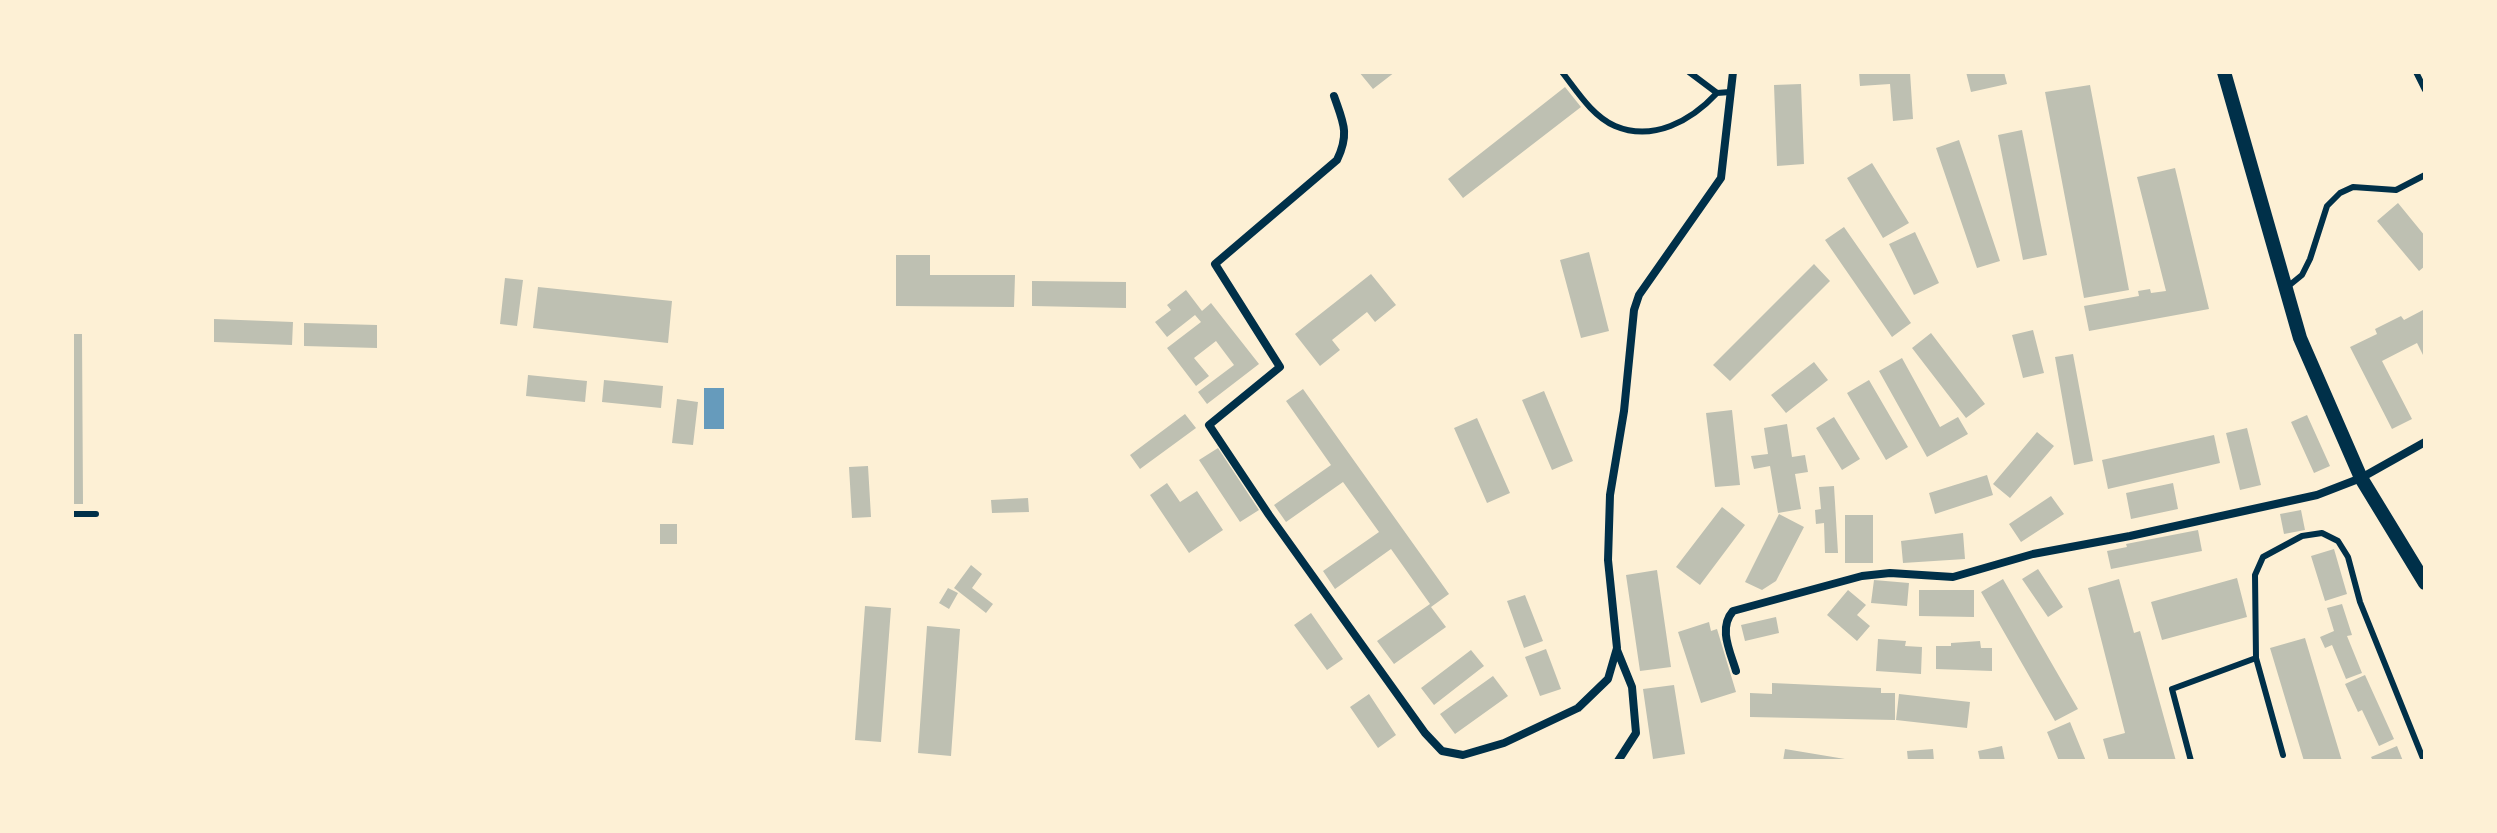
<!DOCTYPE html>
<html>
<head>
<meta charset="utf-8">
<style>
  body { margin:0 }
  #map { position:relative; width:2497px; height:833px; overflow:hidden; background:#fdf0d5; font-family:"Alegreya Sans",sans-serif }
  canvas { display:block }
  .frame { position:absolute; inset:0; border:74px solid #fdf0d5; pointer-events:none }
</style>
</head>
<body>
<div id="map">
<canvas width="2497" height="833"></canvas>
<div class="frame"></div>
</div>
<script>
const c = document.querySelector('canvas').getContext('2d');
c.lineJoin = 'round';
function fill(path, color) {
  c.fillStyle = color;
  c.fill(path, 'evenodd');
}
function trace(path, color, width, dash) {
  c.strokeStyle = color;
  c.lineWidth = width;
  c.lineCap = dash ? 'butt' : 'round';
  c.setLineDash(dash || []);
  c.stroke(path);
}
const water = new Path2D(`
  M 704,388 L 724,388 L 724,429 L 704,429 Z`);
const building = new Path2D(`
  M 1359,72 L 1395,72 L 1373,89 Z
  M 1859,72 L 1910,72 L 1913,119 L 1893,121 L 1890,84 L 1860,86 Z
  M 1966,72 L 2004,72 L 2007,84 L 1971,92 Z
  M 1801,84 L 1804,164 L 1777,166 L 1774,85 Z
  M 2090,85 L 2129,290 L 2084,298 L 2045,92 Z
  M 1565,87 L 1581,107 L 1463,198 L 1448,179 Z
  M 2022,130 L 2047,255 L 2023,260 L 1998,135 Z
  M 1959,140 L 2000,261 L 1977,268 L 1936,148 Z
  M 1872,163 L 1909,223 L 1883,238 L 1847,178 Z
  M 2175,168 L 2209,309 L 2089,331 L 2084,306 L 2139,296 L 2138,291 L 2150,289 L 2151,293 L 2166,291 L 2137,177 Z
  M 2398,203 L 2425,236 L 2425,266 L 2419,271 L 2377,221 Z
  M 1844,227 L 1911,323 L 1892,337 L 1825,240 Z
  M 1915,232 L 1939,283 L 1914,295 L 1889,244 Z
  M 1589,252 L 1609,331 L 1581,338 L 1560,260 Z
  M 896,255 L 930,255 L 930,275 L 1015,275 L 1014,307 L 896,306 Z
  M 1814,264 L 1830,281 L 1730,381 L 1713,365 Z
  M 1371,274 L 1396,305 L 1375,322 L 1367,312 L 1332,340 L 1340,350 L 1320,366 L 1295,334 Z
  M 505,278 L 523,280 L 517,326 L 500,324 Z
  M 1032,281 L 1126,282 L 1126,308 L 1032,306 Z
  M 538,287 L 672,301 L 668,343 L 533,328 Z
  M 1186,290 L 1202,311 L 1211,303 L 1259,364 L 1207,404 L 1198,392 L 1234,365 L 1216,341 L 1194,358 L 1209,376 L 1196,386 L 1167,348 L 1201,322 L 1195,315 L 1167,337 L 1155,322 L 1171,310 L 1167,305 Z
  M 2423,310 L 2425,359 L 2417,343 L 2382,361 L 2412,419 L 2392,429 L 2350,347 L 2377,334 L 2375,329 L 2401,316 L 2404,320 Z
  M 214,319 L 293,322 L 292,345 L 214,342 Z
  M 304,323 L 377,325 L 377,348 L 304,346 Z
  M 2033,330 L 2044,373 L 2023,378 L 2012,335 Z
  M 1931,333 L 1985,404 L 1966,418 L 1912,348 Z
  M 72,334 L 82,334 L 83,504 L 72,504 Z
  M 2073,354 L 2093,461 L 2074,465 L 2055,357 Z
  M 1902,358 L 1940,427 L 1958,417 L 1968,434 L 1927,457 L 1879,371 Z
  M 1814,362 L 1828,380 L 1786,413 L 1771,395 Z
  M 528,375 L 587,381 L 585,402 L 526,396 Z
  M 604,380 L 663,386 L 661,408 L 602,402 Z
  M 1869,380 L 1908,447 L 1886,460 L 1847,393 Z
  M 1303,389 L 1449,594 L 1431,607 L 1446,627 L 1394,664 L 1377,641 L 1430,604 L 1391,549 L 1335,589 L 1323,571 L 1379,532 L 1343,482 L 1286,522 L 1274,505 L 1331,465 L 1286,401 Z
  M 1544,391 L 1573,461 L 1552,470 L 1522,400 Z
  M 677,399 L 698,402 L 693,445 L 672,443 Z
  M 1732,410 L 1740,485 L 1715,487 L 1706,413 Z
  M 1185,414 L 1196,428 L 1140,469 L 1130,455 Z
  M 2307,415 L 2330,466 L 2314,473 L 2291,422 Z
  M 1834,417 L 1860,459 L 1842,470 L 1816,428 Z
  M 1477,418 L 1510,493 L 1487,503 L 1454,428 Z
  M 1787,424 L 1792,457 L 1805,455 L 1808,472 L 1795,474 L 1801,509 L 1778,513 L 1770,466 L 1754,469 L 1751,456 L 1768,454 L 1764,428 Z
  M 2247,428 L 2261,485 L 2240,490 L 2226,433 Z
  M 2037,432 L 2054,446 L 2010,498 L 1993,484 Z
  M 2214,435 L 2220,463 L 2108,489 L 2102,460 Z
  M 1218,448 L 1259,510 L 1240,522 L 1199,460 Z
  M 868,466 L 871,517 L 852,518 L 849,467 Z
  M 1987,475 L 1993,495 L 1935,514 L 1929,493 Z
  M 1167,483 L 1180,502 L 1197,491 L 1223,530 L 1189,553 L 1150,495 Z
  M 2173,483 L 2178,509 L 2131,519 L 2126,493 Z
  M 1834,486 L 1838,553 L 1825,553 L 1824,523 L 1816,524 L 1815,510 L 1821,509 L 1819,487 Z
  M 2051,496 L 2064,514 L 2021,542 L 2009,524 Z
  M 1028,498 L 1029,512 L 992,513 L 991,500 Z
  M 1722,507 L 1745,525 L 1700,585 L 1676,567 Z
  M 2301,510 L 2305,530 L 2284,534 L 2280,514 Z
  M 1779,514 L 1804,527 L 1776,581 L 1762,590 L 1745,582 Z
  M 1845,515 L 1873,515 L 1873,563 L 1845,563 Z
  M 660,524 L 677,524 L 677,544 L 660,544 Z
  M 2198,530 L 2202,551 L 2111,569 L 2107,551 L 2127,547 L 2126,544 Z
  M 1963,533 L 1965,559 L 1903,563 L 1901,541 Z
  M 2334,549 L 2347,594 L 2325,601 L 2311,556 Z
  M 971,565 L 982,574 L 972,588 L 993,604 L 986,613 L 954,588 Z
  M 2038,569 L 2063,607 L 2048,617 L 2022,579 Z
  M 1657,570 L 1671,667 L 1640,671 L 1626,575 Z
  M 2237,578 L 2247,617 L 2162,640 L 2151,602 Z
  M 2003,579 L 2078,709 L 2055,721 L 1981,592 Z
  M 2119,579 L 2134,633 L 2140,631 L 2176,761 L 2109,761 L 2103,739 L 2125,733 L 2088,588 Z
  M 1874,580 L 1909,583 L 1907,606 L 1871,603 Z
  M 948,588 L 958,593 L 949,609 L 939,603 Z
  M 1848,590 L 1866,605 L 1857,615 L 1870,626 L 1857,641 L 1827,615 Z
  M 1919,590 L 1974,590 L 1974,617 L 1919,616 Z
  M 1525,595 L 1543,641 L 1524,648 L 1507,601 Z
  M 2342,604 L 2352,635 L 2347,636 L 2362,673 L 2346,679 L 2332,645 L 2325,648 L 2320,637 L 2334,631 L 2327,608 Z
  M 865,606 L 891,608 L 881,742 L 855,740 Z
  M 1311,613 L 1343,659 L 1327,670 L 1294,625 Z
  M 1776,617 L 1779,633 L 1745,641 L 1741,625 Z
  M 1709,622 L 1711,631 L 1717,629 L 1736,692 L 1701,703 L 1678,632 Z
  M 927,626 L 960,629 L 951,756 L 918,753 Z
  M 2305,638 L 2323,698 L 2342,761 L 2304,761 L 2270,648 Z
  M 1878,639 L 1906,641 L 1905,646 L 1922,647 L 1921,674 L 1876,671 Z
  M 1980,641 L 1981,648 L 1992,648 L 1992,671 L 1936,669 L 1936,646 L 1951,646 L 1951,643 Z
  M 1546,649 L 1561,689 L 1540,696 L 1525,657 Z
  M 1471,650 L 1484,666 L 1434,705 L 1421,688 Z
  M 2365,675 L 2394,739 L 2379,746 L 2362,710 L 2358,712 L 2345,684 Z
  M 1493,676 L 1508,696 L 1455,734 L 1440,714 Z
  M 1772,683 L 1881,688 L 1881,693 L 1895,693 L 1895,720 L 1750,717 L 1750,693 L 1772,694 Z
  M 1674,685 L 1685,754 L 1653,759 L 1643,689 Z
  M 1369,694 L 1396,735 L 1378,748 L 1350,707 Z
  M 1899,694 L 1970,702 L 1967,728 L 1896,720 Z
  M 2070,722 L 2086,761 L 2059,761 L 2047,732 Z
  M 2002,746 L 2005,761 L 1980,761 L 1978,751 Z
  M 2397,746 L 2403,761 L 2373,761 L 2371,757 Z
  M 1785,749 L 1845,759 L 1845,761 L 1783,761 Z
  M 1933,749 L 1934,761 L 1908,761 L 1907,751 Z`);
const service = new Path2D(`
  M 1562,72 C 1577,91 1592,116 1615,126 C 1653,142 1691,121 1717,93 L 1730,92
  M 1689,72 L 1717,93
  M 2416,72 L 2425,90
  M 2286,288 L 2302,275 L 2310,259 L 2327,206 L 2340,193 L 2353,187 L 2396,190 L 2425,175
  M 72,514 L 96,514
  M 2283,755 L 2256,658 L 2255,575 L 2263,557 L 2302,536 L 2322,533 L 2338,541 L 2348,557 L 2360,602 L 2424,761
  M 2191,761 L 2172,689 L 2256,658`);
const minor = new Path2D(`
  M 1334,96 C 1343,122 1350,133 1337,160 L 1215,264 L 1280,367 L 1209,425 L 1269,515 L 1425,733 L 1442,751 L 1463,755 L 1504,743 L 1578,708 L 1608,679 L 1617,648 L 1608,560 L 1610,495 L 1624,411 L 1634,310 L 1639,295 L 1721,178 L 1733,72
  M 1617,650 L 1632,687 L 1636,733 L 1618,761
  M 1736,671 C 1730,651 1718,628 1733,611 L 1862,576 L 1890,573 L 1953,577 L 2033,554 L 2130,536 L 2317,495 L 2361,478 L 2425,442`);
const tertiary = new Path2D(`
  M 2224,72 L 2300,338 L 2361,478 L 2425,583`);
fill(water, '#669bbc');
fill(building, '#bec0b2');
trace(service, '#003049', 6);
trace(minor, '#003049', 8);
trace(tertiary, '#003049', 14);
</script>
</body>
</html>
